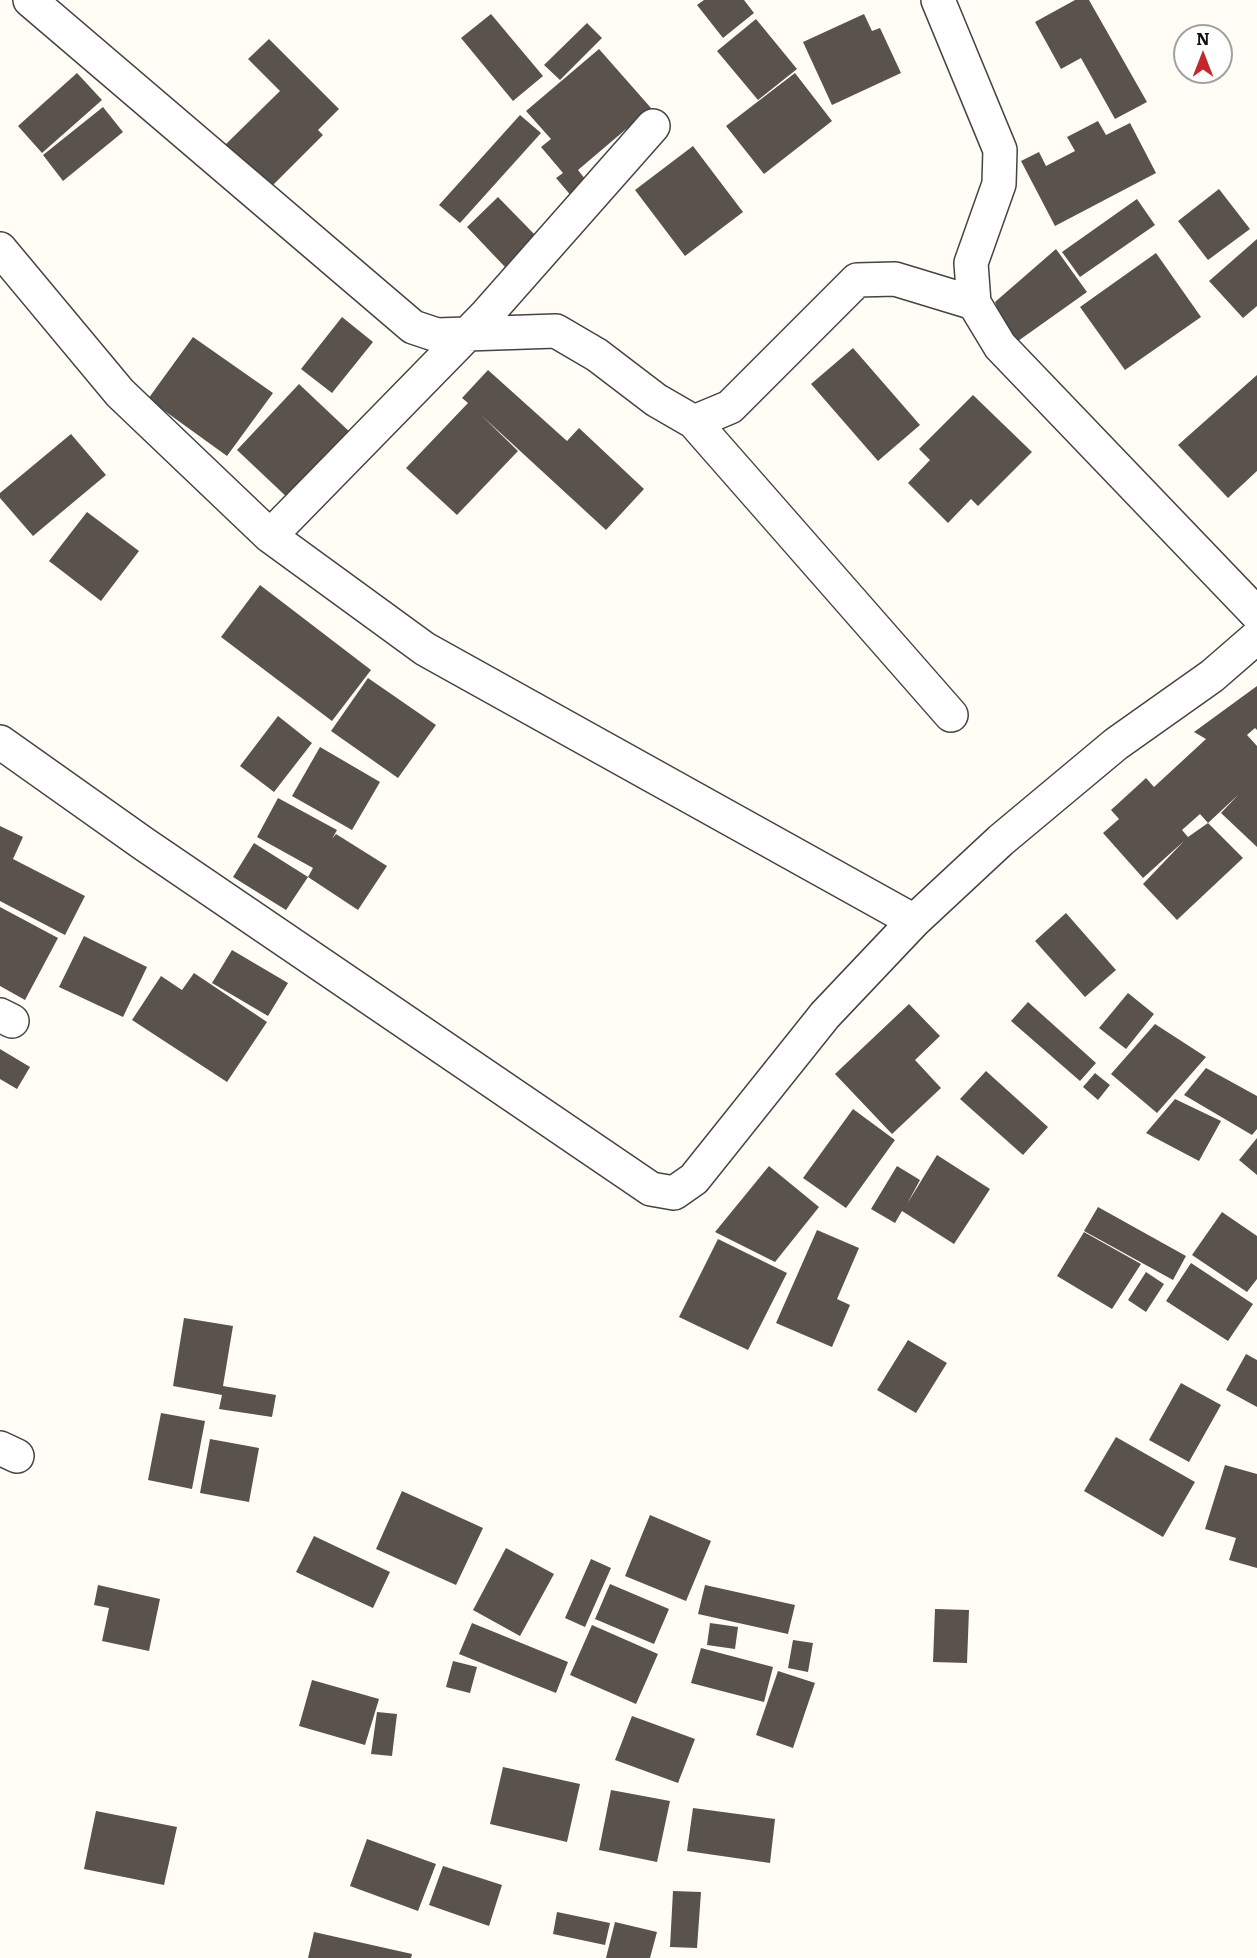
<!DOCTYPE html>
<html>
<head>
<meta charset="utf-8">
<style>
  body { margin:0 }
  #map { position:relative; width:1257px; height:1958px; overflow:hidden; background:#fffdf5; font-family:Literata,serif }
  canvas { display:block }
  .north { position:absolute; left:1173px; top:24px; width:60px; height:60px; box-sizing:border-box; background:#fff; border:2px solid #a0a0a0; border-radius:50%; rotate:0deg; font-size:16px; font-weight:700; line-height:24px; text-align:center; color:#111 }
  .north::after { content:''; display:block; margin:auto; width:21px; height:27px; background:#c4262e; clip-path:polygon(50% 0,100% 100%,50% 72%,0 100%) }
</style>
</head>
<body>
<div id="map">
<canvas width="1257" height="1958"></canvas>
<div class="north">N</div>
</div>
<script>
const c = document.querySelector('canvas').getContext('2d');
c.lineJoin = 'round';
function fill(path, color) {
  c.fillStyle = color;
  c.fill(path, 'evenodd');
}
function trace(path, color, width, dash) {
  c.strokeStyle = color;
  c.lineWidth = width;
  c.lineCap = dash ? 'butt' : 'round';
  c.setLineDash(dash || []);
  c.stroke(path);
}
const building = new Path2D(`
  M 704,0 L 744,0 L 754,13 L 723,38 L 697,5 Z
  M 1075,0 L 1089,0 L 1147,102 L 1115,119 L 1081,58 L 1061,69 L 1035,22 Z
  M 491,14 L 543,76 L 513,101 L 461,38 Z
  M 864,14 L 872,31 L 880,28 L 901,73 L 832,105 L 803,42 Z
  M 756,19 L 797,69 L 758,100 L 717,51 Z
  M 587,23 L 602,38 L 560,80 L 544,65 Z
  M 269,39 L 339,109 L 318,130 L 323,135 L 267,191 L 223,147 L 280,91 L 248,59 Z
  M 599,49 L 651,108 L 578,170 L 589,184 L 573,198 L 556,178 L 563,173 L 541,147 L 551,139 L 526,111 Z
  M 77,73 L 102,100 L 42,153 L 18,126 Z
  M 795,73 L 832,121 L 764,174 L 726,126 Z
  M 103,107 L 123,132 L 63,181 L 43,155 Z
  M 520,115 L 541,133 L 460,223 L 439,205 Z
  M 1098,121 L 1106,135 L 1130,123 L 1156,173 L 1055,226 L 1021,161 L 1039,152 L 1046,166 L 1075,151 L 1067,137 Z
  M 693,146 L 743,212 L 685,256 L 635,190 Z
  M 1219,189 L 1250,229 L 1208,260 L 1178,221 Z
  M 498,197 L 536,236 L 505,267 L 467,227 Z
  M 1137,199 L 1155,225 L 1080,277 L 1062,252 Z
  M 1257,239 L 1257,306 L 1243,318 L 1209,281 Z
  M 1056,249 L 1087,292 L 1011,346 L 995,302 Z
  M 1156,253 L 1201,317 L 1125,370 L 1080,307 Z
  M 342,317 L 373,342 L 332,393 L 301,369 Z
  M 193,337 L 273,393 L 227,456 L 148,399 Z
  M 853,348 L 920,425 L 878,461 L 811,384 Z
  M 488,370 L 567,441 L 579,428 L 644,489 L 606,530 L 481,415 L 518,451 L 457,515 L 406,468 L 468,403 L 462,398 Z
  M 1257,375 L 1257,471 L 1228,498 L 1178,445 Z
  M 299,384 L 353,435 L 291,501 L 237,450 Z
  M 973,395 L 1032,452 L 978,506 L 971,499 L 948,523 L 908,483 L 930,460 L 919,449 Z
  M 71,434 L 106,475 L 33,536 L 0,498 L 0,493 Z
  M 87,512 L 139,551 L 101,601 L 49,561 Z
  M 260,585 L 371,670 L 332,721 L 221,637 Z
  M 368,678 L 436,725 L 398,778 L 331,731 Z
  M 1257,686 L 1257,730 L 1255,728 L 1247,735 L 1257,746 L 1257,847 L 1221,813 L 1238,795 L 1208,823 L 1200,814 L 1182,830 L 1188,837 L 1208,823 L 1243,858 L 1177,920 L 1143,884 L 1184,841 L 1143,878 L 1103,833 L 1119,819 L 1111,810 L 1146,778 L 1154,787 L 1206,739 L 1194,732 Z
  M 278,716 L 312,743 L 274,792 L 240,766 Z
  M 320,747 L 380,782 L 352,830 L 292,796 Z
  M 278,798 L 337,830 L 332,839 L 336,834 L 387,866 L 358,910 L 308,877 L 313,868 L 257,837 Z
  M 0,826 L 23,837 L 13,859 L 85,896 L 65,935 L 0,901 Z
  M 254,843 L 308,877 L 286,910 L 233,877 Z
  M 0,907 L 58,938 L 25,1000 L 0,986 Z
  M 1066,913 L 1116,970 L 1085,997 L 1035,941 Z
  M 84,936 L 147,967 L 123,1017 L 59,987 Z
  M 232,950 L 288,983 L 268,1016 L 212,983 Z
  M 194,973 L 267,1022 L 227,1082 L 132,1020 L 161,976 L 182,990 Z
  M 1128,993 L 1154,1014 L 1126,1049 L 1099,1028 Z
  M 1028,1002 L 1096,1063 L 1080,1081 L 1011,1021 Z
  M 909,1004 L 940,1036 L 915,1060 L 941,1088 L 892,1134 L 835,1074 Z
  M 1155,1024 L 1206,1057 L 1157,1113 L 1111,1074 Z
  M 0,1049 L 30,1067 L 17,1089 L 0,1079 Z
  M 1206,1068 L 1257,1096 L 1257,1129 L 1252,1135 L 1184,1095 Z
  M 986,1071 L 1048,1127 L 1023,1155 L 960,1099 Z
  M 1095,1073 L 1110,1085 L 1098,1100 L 1083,1087 Z
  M 1175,1099 L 1221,1121 L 1199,1161 L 1146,1133 Z
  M 853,1109 L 895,1140 L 846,1208 L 803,1178 Z
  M 1257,1138 L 1257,1175 L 1239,1160 Z
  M 937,1155 L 990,1189 L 954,1244 L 902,1211 L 895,1223 L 871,1209 L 897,1166 L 920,1180 L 907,1204 Z
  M 769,1166 L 819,1207 L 775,1262 L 715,1232 Z
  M 1098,1207 L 1186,1256 L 1173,1280 L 1084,1231 Z
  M 1222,1212 L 1257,1236 L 1257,1279 L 1247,1292 L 1192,1255 Z
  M 817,1230 L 859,1248 L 837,1299 L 850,1305 L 832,1347 L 776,1323 Z
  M 1084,1232 L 1141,1264 L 1112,1309 L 1057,1276 Z
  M 718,1239 L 787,1273 L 748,1350 L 679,1317 Z
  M 1191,1263 L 1253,1304 L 1228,1341 L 1166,1301 Z
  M 1146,1272 L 1164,1284 L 1146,1312 L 1128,1300 Z
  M 184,1318 L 233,1326 L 223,1386 L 276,1395 L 272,1417 L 219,1409 L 222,1395 L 173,1386 Z
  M 908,1340 L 947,1363 L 916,1413 L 877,1390 Z
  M 1246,1354 L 1257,1360 L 1257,1407 L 1226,1390 Z
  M 1181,1383 L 1221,1405 L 1189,1462 L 1149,1440 Z
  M 161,1413 L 205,1421 L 192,1489 L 148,1480 Z
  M 1116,1437 L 1195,1482 L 1163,1537 L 1084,1491 Z
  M 210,1439 L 259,1448 L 249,1502 L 200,1493 Z
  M 1225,1465 L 1257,1474 L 1257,1568 L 1229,1560 L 1236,1538 L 1205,1529 Z
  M 402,1491 L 483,1528 L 456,1585 L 376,1549 Z
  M 650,1515 L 711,1541 L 686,1601 L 625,1576 Z
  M 314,1536 L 390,1572 L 373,1608 L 296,1572 Z
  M 506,1548 L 554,1574 L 520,1636 L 473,1610 Z
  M 591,1559 L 611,1568 L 585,1627 L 565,1618 Z
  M 610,1584 L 669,1609 L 654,1644 L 595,1619 Z
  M 98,1585 L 160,1599 L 149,1651 L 102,1641 L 109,1608 L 94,1605 Z
  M 705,1585 L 795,1605 L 788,1634 L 698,1614 Z
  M 935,1609 L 969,1610 L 967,1663 L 933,1662 Z
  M 472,1623 L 568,1662 L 556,1693 L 459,1654 Z
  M 710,1623 L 738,1627 L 735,1649 L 707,1645 Z
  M 592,1625 L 658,1654 L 636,1704 L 570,1675 Z
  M 793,1640 L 813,1643 L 808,1672 L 788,1668 Z
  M 701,1648 L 773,1667 L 764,1702 L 691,1683 Z
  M 453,1661 L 477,1667 L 470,1693 L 446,1687 Z
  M 778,1671 L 815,1683 L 793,1748 L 756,1735 Z
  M 312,1680 L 379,1699 L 365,1745 L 299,1726 Z
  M 377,1712 L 397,1714 L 392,1756 L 371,1754 Z
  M 632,1716 L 695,1739 L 678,1783 L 615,1760 Z
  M 503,1767 L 580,1784 L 567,1842 L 490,1824 Z
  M 611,1790 L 670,1801 L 657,1862 L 599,1850 Z
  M 693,1808 L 775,1819 L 770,1863 L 687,1851 Z
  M 96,1811 L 177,1827 L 164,1885 L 84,1869 Z
  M 367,1839 L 436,1864 L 418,1911 L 350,1886 Z
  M 443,1866 L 502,1885 L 489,1926 L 429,1905 Z
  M 673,1891 L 701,1892 L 697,1948 L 670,1947 Z
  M 557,1912 L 610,1923 L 605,1945 L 553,1934 Z
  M 615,1922 L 657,1932 L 650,1958 L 606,1958 Z
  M 314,1932 L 412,1954 L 411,1958 L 308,1958 Z`);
const street = new Path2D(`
  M 30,0 L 413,327 L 437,335 L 556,331 L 597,355 L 656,400 L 694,422 L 730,407 L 857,280 L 895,279 L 974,303
  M 938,0 L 1000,150 L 999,184 L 971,263 L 974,303 L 1000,346 L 1257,614
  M 0,249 L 120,393 L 270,536 L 425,649 L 914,921
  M 694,422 L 951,715
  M 270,536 L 487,314 L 653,126
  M 0,742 L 144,844 L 651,1189 L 674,1193 L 694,1179 L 825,1015 L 914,921 L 1001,840 L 1116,744 L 1212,676 L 1257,637
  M 0,1015 L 12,1021
  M 0,1448 L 17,1456`);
fill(building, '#5a524d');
trace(street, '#444', 36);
trace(street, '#fff', 33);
</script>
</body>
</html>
